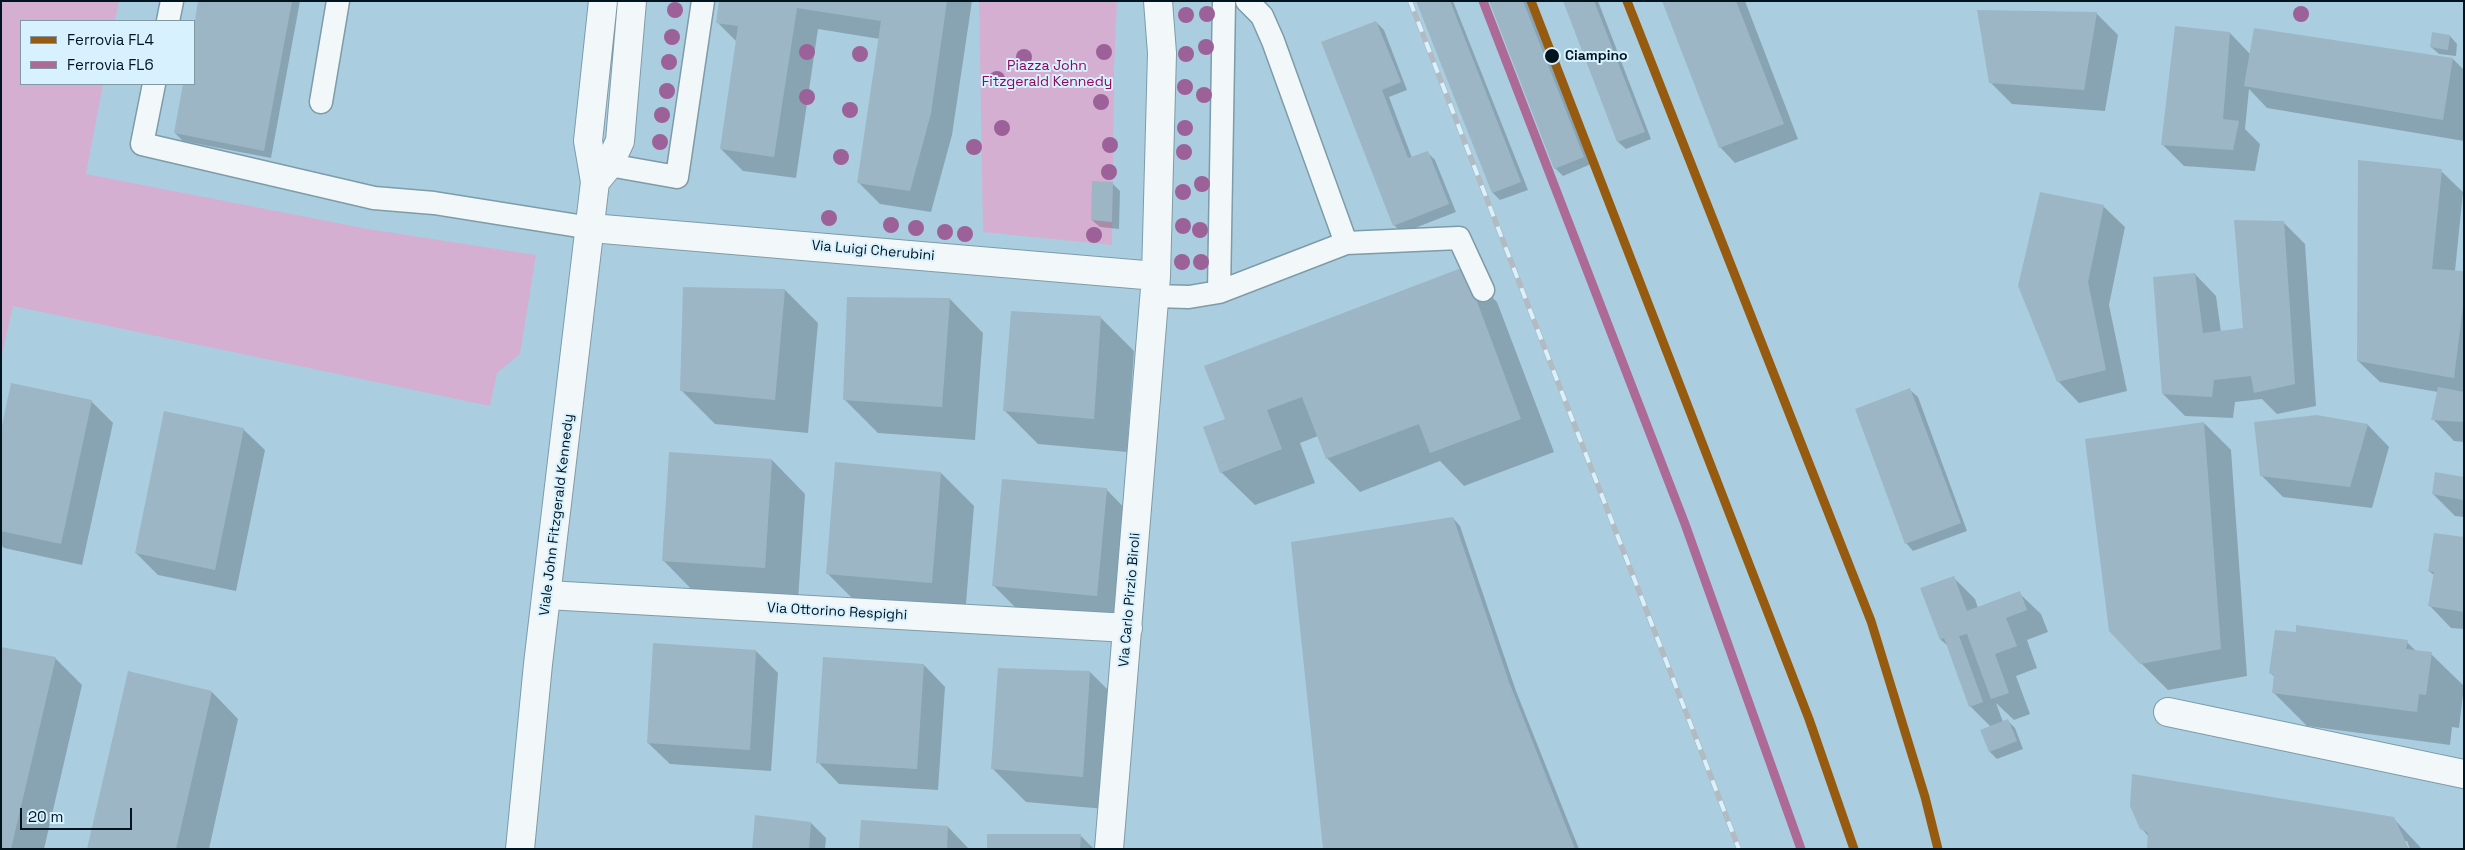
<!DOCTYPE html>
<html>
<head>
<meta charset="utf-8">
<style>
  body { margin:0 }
  #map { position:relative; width:2465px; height:850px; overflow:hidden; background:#aacee0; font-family:"Space Grotesk",sans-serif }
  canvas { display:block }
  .frame { position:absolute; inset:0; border:2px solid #001420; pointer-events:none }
  .legend { position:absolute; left:20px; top:20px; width:175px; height:65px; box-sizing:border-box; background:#d7f1fe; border:1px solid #8199a5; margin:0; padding:6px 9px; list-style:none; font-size:15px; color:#001420 }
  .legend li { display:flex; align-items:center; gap:10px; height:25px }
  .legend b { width:25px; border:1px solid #8199a5 }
  .scale { position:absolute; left:20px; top:808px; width:112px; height:22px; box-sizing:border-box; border:2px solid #001420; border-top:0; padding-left:6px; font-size:15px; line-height:18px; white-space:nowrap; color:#001420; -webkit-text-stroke:4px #d7f1fe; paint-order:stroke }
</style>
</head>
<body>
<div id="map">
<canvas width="2465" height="850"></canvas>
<div class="frame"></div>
<ul class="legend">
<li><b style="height:6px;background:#965b0e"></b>Ferrovia FL4</li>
<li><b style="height:6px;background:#ad6a96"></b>Ferrovia FL6</li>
</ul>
<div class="scale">20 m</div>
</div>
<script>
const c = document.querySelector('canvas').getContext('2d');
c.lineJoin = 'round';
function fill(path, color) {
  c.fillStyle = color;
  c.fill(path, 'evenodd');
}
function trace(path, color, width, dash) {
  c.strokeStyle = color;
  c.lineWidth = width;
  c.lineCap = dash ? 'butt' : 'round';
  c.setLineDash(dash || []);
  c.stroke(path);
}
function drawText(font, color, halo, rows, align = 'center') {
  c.font = font + ' "Space Grotesk",sans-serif';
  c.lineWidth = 4;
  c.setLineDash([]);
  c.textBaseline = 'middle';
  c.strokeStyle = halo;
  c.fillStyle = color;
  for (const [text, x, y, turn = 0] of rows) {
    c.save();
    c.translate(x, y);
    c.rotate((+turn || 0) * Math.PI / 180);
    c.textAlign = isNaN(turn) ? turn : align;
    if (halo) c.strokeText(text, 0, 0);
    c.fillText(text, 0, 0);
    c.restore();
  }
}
const green = new Path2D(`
  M 1,1 L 119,1 L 115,21 L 21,21 L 21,84 L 103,84 L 86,174 L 368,229 L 536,255 L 520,354 L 497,373 L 490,406 L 13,306 L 1,359 Z
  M 979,1 L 1117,1 L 1114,68 L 1112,245 L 983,232 Z`);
const shadow = new Path2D(`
  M 200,1 L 300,1 L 271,158 L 183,141 L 175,133 L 184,84 L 194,84 L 194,33 Z
  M 720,1 L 972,1 L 952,135 L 931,212 L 880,204 L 858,182 L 880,39 L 818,29 L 796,178 L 743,171 L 721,149 L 737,42 L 717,22 Z
  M 1417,1 L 1453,1 L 1528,190 L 1500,200 L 1493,193 Z
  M 1490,1 L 1527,1 L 1591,164 L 1563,176 L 1555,168 Z
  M 1564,1 L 1598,1 L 1651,139 L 1626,149 L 1618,142 Z
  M 1664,1 L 1745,1 L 1798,139 L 1735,163 L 1720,147 Z
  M 1979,12 L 2097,14 L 2118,35 L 2105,111 L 2012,104 L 1990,82 Z
  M 1376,22 L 1384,30 L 1407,90 L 1389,97 L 1412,158 L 1427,152 L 1435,160 L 1456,212 L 1402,233 L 1394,225 L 1323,43 Z
  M 2230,33 L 2250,54 L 2453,59 L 2464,70 L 2464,141 L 2267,108 L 2249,89 L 2245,129 L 2260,144 L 2255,171 L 2184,166 L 2162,144 Z
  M 2450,36 L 2457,44 L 2456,56 L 2439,54 L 2431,47 Z
  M 2441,171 L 2463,192 L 2455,271 L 2464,272 L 2464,442 L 2454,441 L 2433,419 L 2438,392 L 2380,382 L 2358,361 Z
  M 1112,183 L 1120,191 L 1119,229 L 1100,227 L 1092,220 Z
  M 2103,206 L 2125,227 L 2109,305 L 2127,391 L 2079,403 L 2058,381 Z
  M 2283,222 L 2305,244 L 2316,406 L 2277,414 L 2262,399 L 2235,402 L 2233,418 L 2185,416 L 2163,394 L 2195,274 L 2216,296 L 2221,332 L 2244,329 Z
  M 1463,269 L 1497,302 L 1554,452 L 1464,486 L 1440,461 L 1360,492 L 1327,458 L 1318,436 L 1300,443 L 1315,483 L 1255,505 L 1221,472 L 1226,420 Z
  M 785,290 L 818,323 L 808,433 L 715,424 L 682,391 Z
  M 950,299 L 983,333 L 975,440 L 878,433 L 844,399 Z
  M 1101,318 L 1134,351 L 1127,452 L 1038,444 L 1005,411 Z
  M 1910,390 L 1918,397 L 1967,531 L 1913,551 L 1906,543 Z
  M 91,401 L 113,423 L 82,565 L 4,548 L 1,545 L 1,436 Z
  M 2204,423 L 2231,450 L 2247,676 L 2168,690 L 2141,663 Z
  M 2368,425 L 2389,447 L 2372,508 L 2283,497 L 2261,475 Z
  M 243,429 L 265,450 L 236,591 L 158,575 L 136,553 Z
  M 772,460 L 805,494 L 798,601 L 696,594 L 663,560 Z
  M 941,473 L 974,506 L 965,616 L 861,607 L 827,573 Z
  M 2464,478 L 2464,517 L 2455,516 L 2433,494 Z
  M 1106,489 L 1139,523 L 1130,629 L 1027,619 L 994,586 Z
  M 1453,518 L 1460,526 L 1516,691 L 1579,849 L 1325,849 Z
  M 2464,539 L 2464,629 L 2451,628 L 2430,606 L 2435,576 L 2429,571 Z
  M 1953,577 L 1975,599 L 1978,608 L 2019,593 L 2041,614 L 2048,632 L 2027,640 L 2037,668 L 2016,676 L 2030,714 L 2014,720 L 1996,703 L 2003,722 L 2007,720 L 2015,728 L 2023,749 L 1997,759 L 1990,752 L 1991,727 L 1970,706 L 1949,647 L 1941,640 Z
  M 2407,642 L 2417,652 L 2431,654 L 2464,686 L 2459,728 L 2452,727 L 2450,745 L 2307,726 L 2274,693 L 2275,677 L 2270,673 Z
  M 756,651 L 778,673 L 771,771 L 670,764 L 648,743 Z
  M 55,658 L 82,685 L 44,849 L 1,849 Z
  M 924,665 L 945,687 L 938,790 L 839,784 L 818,762 Z
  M 1090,672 L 1123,705 L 1116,810 L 1026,802 L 993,769 Z
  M 212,692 L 238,719 L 209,849 L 88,849 Z
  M 2393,818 L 2422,849 L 2410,849 L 2407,841 L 2404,841 L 2408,849 L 2150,849 L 2149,837 L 2141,828 Z
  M 811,823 L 826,838 L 825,849 L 753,849 Z
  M 948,827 L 969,849 L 860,849 Z
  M 1080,835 L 1094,849 L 988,849 Z`);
const building = new Path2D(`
  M 198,1 L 292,1 L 264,151 L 174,133 L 183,84 L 194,84 L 194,26 Z
  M 719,1 L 947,1 L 931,113 L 910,191 L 857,183 L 881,21 L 797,8 L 774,157 L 720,149 L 738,26 L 716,23 Z
  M 1416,1 L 1450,1 L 1521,182 L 1492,193 Z
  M 1489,1 L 1523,1 L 1584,157 L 1554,169 Z
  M 1563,1 L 1594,1 L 1645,132 L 1617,142 Z
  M 1662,1 L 1736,1 L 1784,124 L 1719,148 Z
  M 1977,10 L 2097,12 L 2084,90 L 1989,83 Z
  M 1376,21 L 1401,82 L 1382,90 L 1408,158 L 1428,151 L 1449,204 L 1393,226 L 1321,42 Z
  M 2175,26 L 2230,32 L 2223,119 L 2239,121 L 2233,150 L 2161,145 Z
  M 2254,28 L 2453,58 L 2443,120 L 2244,86 Z
  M 2432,32 L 2450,35 L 2448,50 L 2430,47 Z
  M 2358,160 L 2442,169 L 2432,269 L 2464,271 L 2464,297 L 2454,378 L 2357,361 Z
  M 1092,181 L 1113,182 L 1112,222 L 1091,220 Z
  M 2040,192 L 2104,205 L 2088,282 L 2106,370 L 2057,382 L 2018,286 Z
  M 2234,220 L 2284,221 L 2295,384 L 2254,393 L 2251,376 L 2214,380 L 2212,397 L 2162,394 L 2153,277 L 2195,273 L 2203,333 L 2243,328 Z
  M 1464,267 L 1521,419 L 1430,453 L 1419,424 L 1326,459 L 1302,397 L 1267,410 L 1282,449 L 1220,473 L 1203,427 L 1225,419 L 1204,366 Z
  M 683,287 L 785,289 L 775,400 L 680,391 Z
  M 847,297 L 950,298 L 942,407 L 843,400 Z
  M 1011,311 L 1101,316 L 1094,419 L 1003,411 Z
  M 11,383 L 92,400 L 61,544 L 1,531 L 1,430 Z
  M 2438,387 L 2464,392 L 2464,422 L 2431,420 Z
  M 1910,388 L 1961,523 L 1905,544 L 1855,409 Z
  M 164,411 L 244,428 L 215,570 L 135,553 Z
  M 2317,415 L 2368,424 L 2350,487 L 2260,476 L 2254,422 Z
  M 2204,422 L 2221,649 L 2140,664 L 2109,631 L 2085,439 Z
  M 669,452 L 772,459 L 765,568 L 662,561 Z
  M 835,462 L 941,472 L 932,583 L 826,574 Z
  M 2435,472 L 2464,477 L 2464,500 L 2432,494 Z
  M 1002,479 L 1107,488 L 1097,596 L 992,586 Z
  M 1453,517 L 1509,682 L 1575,849 L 1323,849 L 1291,542 Z
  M 2434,533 L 2464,537 L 2464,612 L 2428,606 L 2434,572 L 2428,571 Z
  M 1954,576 L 1967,611 L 2020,591 L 2027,610 L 2006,618 L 2017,646 L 1995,654 L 2009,693 L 1991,699 L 1967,634 L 1959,636 L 1983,702 L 1969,707 L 1944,638 L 1940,640 L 1920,588 Z
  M 2296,625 L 2408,640 L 2406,649 L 2432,652 L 2426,695 L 2419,694 L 2417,712 L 2272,693 L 2274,675 L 2269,673 L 2275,630 L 2296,632 Z
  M 653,643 L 756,650 L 750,750 L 647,743 Z
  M 1,647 L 56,657 L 11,849 L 1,849 Z
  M 823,657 L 924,664 L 917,769 L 816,763 Z
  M 998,668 L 1090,671 L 1083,777 L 991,769 Z
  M 128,671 L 212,691 L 176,849 L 87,849 Z
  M 2008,719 L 2017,741 L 1989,752 L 1980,730 Z
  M 2132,774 L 2394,817 L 2409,849 L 2147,848 L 2148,833 L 2140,829 L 2130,806 Z
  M 755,815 L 811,822 L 809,849 L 752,849 Z
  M 861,820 L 948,826 L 947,849 L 859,849 Z
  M 987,834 L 1081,834 L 1080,849 L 987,849 Z`);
const lane = new Path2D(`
  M 1247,1 L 1262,16 L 1273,41 L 1346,243
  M 168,21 L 172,1
  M 154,84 L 142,144 L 374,198 L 434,203 L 591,228
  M 321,102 L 338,1
  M 609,165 L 677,177 L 703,1
  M 1219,292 L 1224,1
  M 1154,296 L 1189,297 L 1219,292 L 1346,243 L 1459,238 L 1483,290`);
const street = new Path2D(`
  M 591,228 L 1156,276
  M 547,595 L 1128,628
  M 2168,712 L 2464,774
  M 1109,849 L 1156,276 L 1162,53 L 1158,1`);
const secondary = new Path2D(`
  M 595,182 L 609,165 L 620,141 L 632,1
  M 520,849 L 538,664 L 595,182 L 588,141 L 603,1`);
const rail = new Path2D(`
  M 1410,1 L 1739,849`);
const rail1 = new Path2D(`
  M 1531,1 L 1809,719 L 1854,849
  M 1627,1 L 1871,621 L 1925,797 L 1938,849`);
const rail2 = new Path2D(`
  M 1483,1 L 1685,524 L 1801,849`);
const trees = [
  [675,10],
  [1207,14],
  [2301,14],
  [1186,15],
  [672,37],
  [1206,47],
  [807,52],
  [1104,52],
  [860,54],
  [1186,54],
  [1024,57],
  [669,62],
  [997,79],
  [1185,87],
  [667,91],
  [1204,95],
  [807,97],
  [1101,102],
  [850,110],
  [662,115],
  [1002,128],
  [1185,128],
  [660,142],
  [1110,145],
  [974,147],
  [1184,152],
  [841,157],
  [1109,172],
  [1202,184],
  [1183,192],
  [829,218],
  [891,225],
  [1183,226],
  [916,228],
  [1200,230],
  [945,232],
  [965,234],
  [1094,235],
  [1182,262],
  [1201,262]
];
const markers = [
  [1552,56,8,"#001420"]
];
const stopNames = [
  ["Ciampino",1565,56]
];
const parkNames = [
  ["Piazza John",1047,66],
  ["Fitzgerald Kennedy",1047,82]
];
const streetNames = [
  ["Via Luigi Cherubini",873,251,5],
  ["Viale John Fitzgerald Kennedy",557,515,-83],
  ["Via Carlo Pirzio Biroli",1130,600,-85],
  ["Via Ottorino Respighi",837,612,3]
];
fill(green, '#d5afd1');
fill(shadow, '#0003');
fill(building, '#9db6c6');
trace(lane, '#7e9ba8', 25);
trace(street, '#7e9ba8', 30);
trace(secondary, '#7e9ba8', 30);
trace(lane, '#f2f8fa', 22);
trace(street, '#f2f8fa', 28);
trace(secondary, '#f2f8fa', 28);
trace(rail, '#b2bbc1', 5.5);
trace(rail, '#d7f1fe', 4, [11]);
trace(rail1, '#965b0e', 9);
trace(rail2, '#ad6a96', 9);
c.fillStyle = '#9c6198';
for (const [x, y] of trees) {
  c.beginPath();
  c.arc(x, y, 8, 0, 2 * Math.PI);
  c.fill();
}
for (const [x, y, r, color] of markers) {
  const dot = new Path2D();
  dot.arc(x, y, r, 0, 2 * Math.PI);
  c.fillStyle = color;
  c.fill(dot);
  trace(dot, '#d7f1fe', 2);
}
drawText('bold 14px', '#001420', '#d7f1fe', stopNames, 'left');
drawText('14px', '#90085e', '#d7f1fe', parkNames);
drawText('14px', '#001420', '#d7f1fe', streetNames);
</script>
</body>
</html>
